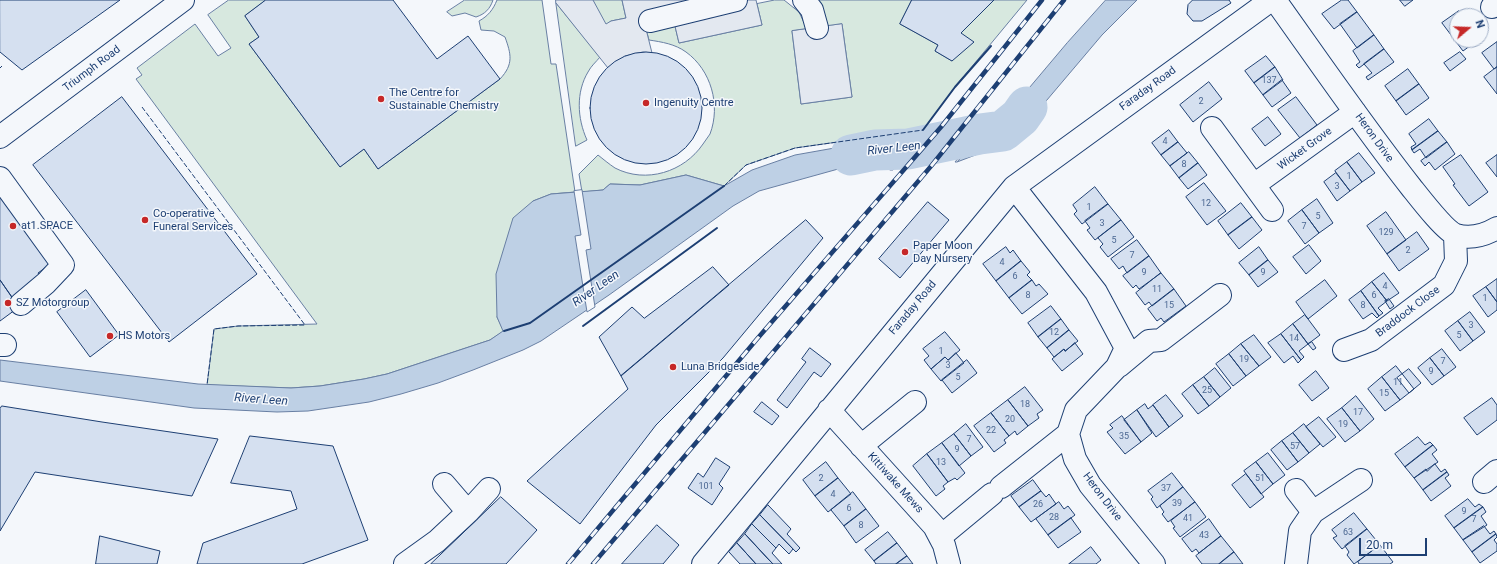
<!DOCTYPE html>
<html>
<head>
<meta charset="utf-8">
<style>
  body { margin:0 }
  #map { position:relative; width:1497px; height:564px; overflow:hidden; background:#f4f7fb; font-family:Roboto,sans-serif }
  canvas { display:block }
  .north { position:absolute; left:1449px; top:8px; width:40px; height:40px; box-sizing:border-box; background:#f4f7fb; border:1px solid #9eadc5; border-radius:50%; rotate:71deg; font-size:11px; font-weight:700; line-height:16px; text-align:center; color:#1d3f73 }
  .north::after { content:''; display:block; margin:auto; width:14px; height:18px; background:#c62828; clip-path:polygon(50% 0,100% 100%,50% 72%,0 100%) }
  .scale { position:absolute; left:1359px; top:538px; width:68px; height:18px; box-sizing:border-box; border:2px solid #1d3f73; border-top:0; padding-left:5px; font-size:12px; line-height:14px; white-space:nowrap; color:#1d3f73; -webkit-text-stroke:3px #f4f7fb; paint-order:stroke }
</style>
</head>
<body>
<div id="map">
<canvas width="1497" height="564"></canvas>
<div class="north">N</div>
<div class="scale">20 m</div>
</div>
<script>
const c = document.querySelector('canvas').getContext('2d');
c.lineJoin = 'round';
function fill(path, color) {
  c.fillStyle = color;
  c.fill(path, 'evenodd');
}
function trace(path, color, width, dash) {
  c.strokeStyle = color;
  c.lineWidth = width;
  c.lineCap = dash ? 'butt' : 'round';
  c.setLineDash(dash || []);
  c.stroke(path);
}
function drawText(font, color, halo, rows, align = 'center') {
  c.font = font + ' Roboto,sans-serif';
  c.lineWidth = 3;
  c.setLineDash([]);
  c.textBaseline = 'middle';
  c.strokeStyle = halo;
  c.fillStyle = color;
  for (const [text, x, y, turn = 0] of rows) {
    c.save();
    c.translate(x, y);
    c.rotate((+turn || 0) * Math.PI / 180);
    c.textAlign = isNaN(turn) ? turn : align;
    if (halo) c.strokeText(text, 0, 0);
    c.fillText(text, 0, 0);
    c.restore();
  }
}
const green = new Path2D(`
  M 229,0 L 266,0 L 245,16 L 259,37 L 249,44 L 340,167 L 364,149 L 378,169 L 500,79 C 514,64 511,54 505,37 L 494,31 L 481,30 L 479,21 C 488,16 493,10 497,0 L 542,0 L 551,64 L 556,64 L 575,192 L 551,194 L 533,201 L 497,317 L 504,331 L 490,340 L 387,374 L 364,379 L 320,386 L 291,388 L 207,385 L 214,329 L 238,326 L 317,324 L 136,79 L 142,75 L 137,68 L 195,24 L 218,56 L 231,48 L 208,15 Z
  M 465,0 L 493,0 C 490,9 485,14 476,17 L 465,13 L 452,16 L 447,12 Z
  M 593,0 L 622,0 L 626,18 L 611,21 L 606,25 Z
  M 775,0 L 784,0 L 799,12 L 807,29 L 792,31 L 801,104 L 852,97 L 842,24 L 825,27 L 813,0 L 912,0 L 900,24 L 938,45 L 935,51 L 952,61 L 961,33 L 994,0 L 1027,0 L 955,87 L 923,130 L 795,148 L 746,165 L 724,186 L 686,175 L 640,185 L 610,184 L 603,190 L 582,192 L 579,174 L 598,155 C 603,159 609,164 615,168 C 646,184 684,172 703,144 C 705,141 708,137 710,134 C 721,105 711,70 686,52 C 675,44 662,42 649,40 L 646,29 L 674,22 L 679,43 L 762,25 L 757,4 Z
  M 556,3 L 600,57 C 596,62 591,66 588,72 C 576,92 577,118 587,140 L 576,146 Z`);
const parking = new Path2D(`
  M 556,0 L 593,0 L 606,24 L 611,21 L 626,18 L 622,0 L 756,0 L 762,25 L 679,43 L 674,22 L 646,29 L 652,53 L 643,52 L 625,56 L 608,68 L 556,3 Z
  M 842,24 L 852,97 L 801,104 L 792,31 Z`);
const water = new Path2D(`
  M 1106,0 L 1137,0 L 1102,35 L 1030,120 L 999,146 L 957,162 L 994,118 L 1008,113 L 1067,43 Z
  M 923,130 L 890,170 L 876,160 L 867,161 L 759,191 L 733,206 L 609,295 L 541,341 L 523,350 L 473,370 L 438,383 L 401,394 L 369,402 L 308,411 L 277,412 L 194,408 L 0,381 L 0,360 L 198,384 L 291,388 L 320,386 L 364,379 L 387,374 L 490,340 L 503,331 L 497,317 L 496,274 L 513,218 L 533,201 L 551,194 L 603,190 L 610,184 L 640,185 L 686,175 L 724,186 L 752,170 L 795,155 L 902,136 L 911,131 Z`);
const pier = new Path2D(`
  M 994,118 L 957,162 L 955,162 L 991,119 Z
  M 925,129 L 893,170 L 890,170 L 923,130 Z
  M 582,190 L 591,249 L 586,250 L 595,307 L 587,312 L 575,236 L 581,235 L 574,191 Z`);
const river = new Path2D(`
  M 851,155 L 875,150 L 908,149 L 980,134 L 1003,131 L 1020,117 L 1027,107`);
const building = new Path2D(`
  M 0,0 L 120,0 L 22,70 L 0,52 Z
  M 266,0 L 393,0 L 437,59 L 468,36 L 500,79 L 378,169 L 364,149 L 340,167 L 249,44 L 259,37 L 245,16 Z
  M 912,0 L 994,0 L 961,33 L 974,42 L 952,61 L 935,51 L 938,45 L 900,24 Z
  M 1193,0 L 1229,0 L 1231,3 L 1202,21 L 1193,21 L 1187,14 L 1188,5 Z
  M 1342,0 L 1348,0 L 1357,12 L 1334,29 L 1322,14 Z
  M 1400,0 L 1413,0 L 1405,6 Z
  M 1459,11 L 1463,16 L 1457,16 L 1457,40 L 1478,40 L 1463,51 L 1442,23 Z
  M 1357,12 L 1374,35 L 1357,48 L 1340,24 Z
  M 1374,35 L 1384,49 L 1359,68 L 1356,65 L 1360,62 L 1353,51 Z
  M 1497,42 L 1497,67 L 1494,69 L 1482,53 Z
  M 1384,49 L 1394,62 L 1368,80 L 1366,77 L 1372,73 L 1364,64 Z
  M 1460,52 L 1466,59 L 1450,71 L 1444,63 Z
  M590 108a56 56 0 1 1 112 0a56 56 0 1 1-112 0Z
  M 1266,56 L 1275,67 L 1254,83 L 1245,71 Z
  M 1275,67 L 1283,80 L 1263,95 L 1254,83 Z
  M 1497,67 L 1497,94 L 1484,77 Z
  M 1408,69 L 1419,84 L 1396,101 L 1385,86 Z
  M 1282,80 L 1291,93 L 1272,107 L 1263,95 Z
  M 1209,82 L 1222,99 L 1193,122 L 1180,105 Z
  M 1419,84 L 1429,98 L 1406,115 L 1396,101 Z
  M 122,97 L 257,274 L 169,342 L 33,165 Z
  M 1296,97 L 1317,125 L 1300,138 L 1278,110 Z
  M 1268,117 L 1281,134 L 1265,146 L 1252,129 Z
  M 1429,119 L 1438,131 L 1412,150 L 1411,147 L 1416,144 L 1409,134 Z
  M 1169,130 L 1178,142 L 1161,155 L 1152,143 Z
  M 1438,131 L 1447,142 L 1426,158 L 1420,149 L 1414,153 L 1412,150 Z
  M 1178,142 L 1187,153 L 1170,166 L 1161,155 Z
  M 1447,142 L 1455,154 L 1435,170 L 1429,162 L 1425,166 L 1421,161 Z
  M 1189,152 L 1198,163 L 1179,178 L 1170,166 Z
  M 1359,153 L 1375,173 L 1362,182 L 1347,162 Z
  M 1461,155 L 1488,192 L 1469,206 L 1453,185 L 1455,184 L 1443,167 Z
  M 1497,155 L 1497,177 L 1486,163 Z
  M 1347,162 L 1362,182 L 1350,191 L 1335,171 Z
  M 1198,163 L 1207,175 L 1188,189 L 1179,178 Z
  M 1336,173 L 1350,191 L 1337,201 L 1324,182 Z
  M 1204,183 L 1226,211 L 1207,225 L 1186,197 Z
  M 1095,187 L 1108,204 L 1082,224 L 1074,214 L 1077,211 L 1073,205 Z
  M 0,189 L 53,262 L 38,273 L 42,279 L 13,299 L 0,280 Z
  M 1317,199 L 1333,223 L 1319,233 L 1302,210 Z
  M 928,202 L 949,220 L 900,278 L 879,259 Z
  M 1241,203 L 1252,217 L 1228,235 L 1218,221 Z
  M 1108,204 L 1121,220 L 1095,240 L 1087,230 L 1090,228 L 1085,221 Z
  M 1302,210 L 1319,233 L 1305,244 L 1288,221 Z
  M 1386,212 L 1406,240 L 1387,254 L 1367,226 Z
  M 1252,217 L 1262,230 L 1239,249 L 1228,235 Z
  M 806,220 L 823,238 L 723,358 L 656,425 L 580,524 L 527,481 L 628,389 L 621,376 Z
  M 1121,220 L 1134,237 L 1108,257 L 1100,247 L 1103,244 L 1098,238 Z
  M 1417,232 L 1429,249 L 1399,271 L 1387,254 Z
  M 1137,240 L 1149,256 L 1127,273 L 1123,266 L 1119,269 L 1111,259 Z
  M 1309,245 L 1321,261 L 1306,274 L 1293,257 Z
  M 1006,247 L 1010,253 L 1013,250 L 1021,261 L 996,281 L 983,264 Z
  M 1259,247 L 1268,260 L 1249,275 L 1239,263 Z
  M 1149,256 L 1161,273 L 1139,289 L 1136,285 L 1133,288 L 1123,276 Z
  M 1268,260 L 1278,272 L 1258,287 L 1249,275 Z
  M 1021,261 L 1030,272 L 1027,275 L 1032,280 L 1009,298 L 996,281 Z
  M 713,267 L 729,285 L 621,376 L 599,337 L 632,307 L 644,318 Z
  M 1161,273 L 1174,289 L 1152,306 L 1149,302 L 1145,305 L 1136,293 Z
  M 1384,273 L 1399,293 L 1387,301 L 1372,282 Z
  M 1497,279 L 1497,302 L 1486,287 Z
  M 0,280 L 19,307 L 0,321 Z
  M 1032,280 L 1036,286 L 1039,284 L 1048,294 L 1022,314 L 1009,298 Z
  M 1325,280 L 1337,296 L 1308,319 L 1296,302 Z
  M 1372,282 L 1387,301 L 1378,308 L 1383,313 L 1379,316 L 1361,291 Z
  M 1486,287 L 1497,302 L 1497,310 L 1488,317 L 1473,296 Z
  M 1174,289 L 1186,306 L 1164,322 L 1161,318 L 1157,321 L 1148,309 Z
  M 86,290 L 119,335 L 90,357 L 57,312 Z
  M 1361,291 L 1379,316 L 1377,318 L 1372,313 L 1363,319 L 1349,300 Z
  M 1389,299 L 1394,306 L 1390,309 L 1385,301 Z
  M 1051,306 L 1061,319 L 1038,337 L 1028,323 Z
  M 1470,312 L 1485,332 L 1473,341 L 1458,321 Z
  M 1305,315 L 1320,335 L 1308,344 L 1293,324 Z
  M 1061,319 L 1069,330 L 1047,348 L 1038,337 Z
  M 1458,321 L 1473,341 L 1460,351 L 1445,331 Z
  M 1293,324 L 1308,344 L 1299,351 L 1304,357 L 1301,360 L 1281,334 Z
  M 1069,330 L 1078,341 L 1065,351 L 1064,349 L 1054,357 L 1047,348 Z
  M 945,332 L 960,350 L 948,360 L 945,357 L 931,369 L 924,360 L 929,356 L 923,349 Z
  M 1281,334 L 1301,360 L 1298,363 L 1293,356 L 1284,363 L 1268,343 Z
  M 1254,335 L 1271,357 L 1259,366 L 1241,344 Z
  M 1312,342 L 1316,348 L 1313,350 L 1308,344 Z
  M 1075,343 L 1083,354 L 1062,371 L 1052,359 L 1064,349 L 1065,351 Z
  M 1241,344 L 1259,366 L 1246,376 L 1229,354 Z
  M 810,348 L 831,364 L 821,377 L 814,372 L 787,408 L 777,400 L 806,362 L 802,359 Z
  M 1442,349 L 1456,367 L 1444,376 L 1430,358 Z
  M 956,353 L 964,363 L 941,381 L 931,369 L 945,357 L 948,360 Z
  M 1229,354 L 1246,376 L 1233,386 L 1216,364 Z
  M 1430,358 L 1444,376 L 1432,385 L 1418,368 Z
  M 967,360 L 977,373 L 952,393 L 942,380 Z
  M 1396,366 L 1414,389 L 1400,400 L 1382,377 Z
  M 1215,368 L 1231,388 L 1220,397 L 1204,377 Z
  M 1409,369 L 1421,383 L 1409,393 L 1397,378 Z
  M 1316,371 L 1329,388 L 1312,401 L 1299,385 Z
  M 1204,377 L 1220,397 L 1209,406 L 1193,385 Z
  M 1382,377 L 1400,400 L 1385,411 L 1368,389 Z
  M 1193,385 L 1209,406 L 1198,414 L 1182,394 Z
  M 1025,387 L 1043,410 L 1037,414 L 1039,418 L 1028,426 L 1008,400 Z
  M 1166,395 L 1183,416 L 1169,427 L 1153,405 Z
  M 1356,396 L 1374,419 L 1360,431 L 1342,408 Z
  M 1492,398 L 1497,405 L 1497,420 L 1477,435 L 1464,418 Z
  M 1008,400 L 1028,426 L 1017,435 L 1015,431 L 1009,436 L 991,413 Z
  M 762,402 L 779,416 L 772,425 L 754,412 Z
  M 1145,404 L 1148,409 L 1153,405 L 1169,427 L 1156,437 L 1137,410 Z
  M 2,406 L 102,422 L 218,439 L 192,496 L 35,472 L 0,531 L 0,409 Z
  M 1342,408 L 1360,431 L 1345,442 L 1327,419 Z
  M 1137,410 L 1152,433 L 1141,442 L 1124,420 Z
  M 991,413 L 1009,436 L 1004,440 L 1006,443 L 994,452 L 974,426 Z
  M 1122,416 L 1141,442 L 1125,454 L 1107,432 L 1113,428 L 1110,425 Z
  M 1319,417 L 1336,437 L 1323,447 L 1306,427 Z
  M 966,424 L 983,447 L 971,456 L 954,434 Z
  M 1304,424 L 1320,444 L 1309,453 L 1293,433 Z
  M 1293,433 L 1309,453 L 1298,462 L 1282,441 Z
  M 954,434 L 971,456 L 959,466 L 942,443 Z
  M 250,436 L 333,446 L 368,540 L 302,564 L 197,564 L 203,543 L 297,509 L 291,491 L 231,483 Z
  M 1418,437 L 1425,445 L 1430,442 L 1433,445 L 1405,467 L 1395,454 Z
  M 1282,441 L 1298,462 L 1287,470 L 1271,450 Z
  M 942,443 L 965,473 L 957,480 L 955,478 L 948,482 L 927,454 Z
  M 1433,445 L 1437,450 L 1432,454 L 1438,462 L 1414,478 L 1405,467 Z
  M 1268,453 L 1285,475 L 1273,484 L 1256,462 Z
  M 927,454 L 948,482 L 943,486 L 945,489 L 936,496 L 913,466 Z
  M 716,458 L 730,467 L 719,484 L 723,488 L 712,505 L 688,488 L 698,473 L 703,477 Z
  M 826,462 L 838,478 L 815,496 L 803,480 Z
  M 1256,462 L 1273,484 L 1261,494 L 1244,471 Z
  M 1435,464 L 1441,472 L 1445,469 L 1447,472 L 1423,490 L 1414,478 L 1426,469 L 1427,471 Z
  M 1447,472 L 1449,475 L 1445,478 L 1451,486 L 1431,501 L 1423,490 Z
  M 1172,473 L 1183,487 L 1157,508 L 1151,499 L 1153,497 L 1148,491 Z
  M 1246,474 L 1264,497 L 1250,508 L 1232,485 Z
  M 838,478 L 851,494 L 828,512 L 815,496 Z
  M 1033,480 L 1041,491 L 1019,507 L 1011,496 Z
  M 1183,487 L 1195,502 L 1168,522 L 1162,514 L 1164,512 L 1160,506 Z
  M 1041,491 L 1046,497 L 1049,494 L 1056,504 L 1031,522 L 1019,507 Z
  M 853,492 L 866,509 L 844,526 L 831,510 Z
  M 501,497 L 537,530 L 506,564 L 431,564 Z
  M 1468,499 L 1475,507 L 1479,504 L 1483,507 L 1454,528 L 1445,516 Z
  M 1059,502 L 1064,509 L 1068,506 L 1075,515 L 1048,535 L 1036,519 Z
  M 1195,502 L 1206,517 L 1180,537 L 1173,528 L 1175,527 L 1171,521 Z
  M 768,505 L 791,529 L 787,534 L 800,548 L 796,552 L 760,515 Z
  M 1483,507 L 1486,512 L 1481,516 L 1487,525 L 1463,540 L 1454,528 Z
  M 866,509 L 879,526 L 856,543 L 844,526 Z
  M 1354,513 L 1367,529 L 1342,549 L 1333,538 L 1337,536 L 1332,530 Z
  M 760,515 L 793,549 L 789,554 L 779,544 L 776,548 L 752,524 Z
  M 1071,518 L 1081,532 L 1058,548 L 1048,535 Z
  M 1209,519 L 1221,536 L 1199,553 L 1196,549 L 1192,552 L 1182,539 Z
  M 752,524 L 776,548 L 772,553 L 782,564 L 773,564 L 745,534 Z
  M 657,525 L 679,545 L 663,564 L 622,564 Z
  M 1484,526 L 1490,534 L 1494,531 L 1496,534 L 1472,552 L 1463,540 Z
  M 1367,529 L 1380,545 L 1354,564 L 1347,555 L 1349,552 L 1345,546 Z
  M 888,532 L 897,543 L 874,561 L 865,550 Z
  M 745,534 L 767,558 L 773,564 L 756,564 L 737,543 Z
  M 1496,534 L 1497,537 L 1494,540 L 1497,544 L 1497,551 L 1480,563 L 1472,552 Z
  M 100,536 L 160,551 L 157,564 L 96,564 Z
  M 1221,536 L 1234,552 L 1219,564 L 1202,564 L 1196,556 Z
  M 737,543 L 756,564 L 740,564 L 729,552 Z
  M 897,543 L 907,556 L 896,564 L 876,564 L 874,561 Z
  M 1380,545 L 1393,562 L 1390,564 L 1359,564 L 1358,562 Z
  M 1091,547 L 1101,560 L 1096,564 L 1069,564 Z
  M 1234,552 L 1243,564 L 1219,564 Z
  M 907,556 L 913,564 L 896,564 Z`);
const minor = new Path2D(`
  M 804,0 L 812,10 L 817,28
  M 1275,0 C 1320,63 1363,126 1411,187 C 1419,197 1445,231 1456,235 C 1470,239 1485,235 1497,228
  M 1492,7 L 1497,2
  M 650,21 L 736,0
  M 1212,128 L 1272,210
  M 0,137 L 183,0
  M 0,178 L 63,265 L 46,283 L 21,304
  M 1254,185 L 1355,112
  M 1014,187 L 1096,292 L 1126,348 L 1117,367 L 1076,410 L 1068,434 L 1075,459 L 1090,485 L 1154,564
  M 0,345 L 5,345
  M 1344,350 L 1371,340 L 1444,285 L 1456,261 L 1455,235
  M 1119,366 L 1149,341 L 1161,340 L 1220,295
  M 829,410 L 934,526 L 944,545 L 949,564
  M 861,446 L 915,402
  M 1484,482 L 1497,471
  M 444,484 L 468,512
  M 1001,487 L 1068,434
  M 1296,490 L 1313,512
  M 940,537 L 992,494
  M 405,564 L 437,541 L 468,512 L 489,489
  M 703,564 L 1014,187 L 1271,0
  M 1296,564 L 1300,531 L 1313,512 L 1361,480`);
const rail = new Path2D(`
  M 568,564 L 757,339 L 941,127 L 1042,0
  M 593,564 L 932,165 L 1064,0`);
const fence = new Path2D(`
  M 0,68 L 2,66
  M 142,107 L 305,325 L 238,326 L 214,329 L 207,385
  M 724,186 L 746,165 L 795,148 L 923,130`);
const wall = new Path2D(`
  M 923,130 L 955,87 L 991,46
  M 583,326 L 717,228
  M 504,331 L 530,323 L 724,186`);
const markers = [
  [381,99,4,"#c62828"],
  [646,103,4,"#c62828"],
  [145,220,4,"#c62828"],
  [13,226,4,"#c62828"],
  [905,252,4,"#c62828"],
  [8,303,4,"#c62828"],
  [110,336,4,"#c62828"],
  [673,367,4,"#c62828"]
];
const numberNames = [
  ["137",1269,81],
  ["2",1201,102],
  ["4",1165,142],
  ["8",1184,165],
  ["1",1349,177],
  ["3",1337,187],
  ["12",1206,204],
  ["1",1089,208],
  ["5",1318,217],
  ["3",1102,224],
  ["7",1304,227],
  ["129",1386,233],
  ["5",1114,241],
  ["2",1408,251],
  ["7",1132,256],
  ["4",1002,263],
  ["9",1144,273],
  ["9",1263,273],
  ["6",1015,277],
  ["4",1385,287],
  ["11",1157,290],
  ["8",1028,296],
  ["6",1374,296],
  ["1",1485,299],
  ["15",1169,306],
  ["8",1363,306],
  ["3",1471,326],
  ["12",1054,333],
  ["5",1459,336],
  ["14",1294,339],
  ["1",941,352],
  ["19",1244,360],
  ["7",1443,362],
  ["3",948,366],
  ["9",1431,372],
  ["5",958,378],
  ["11",1398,383],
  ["25",1207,391],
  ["15",1384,394],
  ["18",1025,405],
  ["17",1358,413],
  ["20",1010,420],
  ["19",1343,425],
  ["22",991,431],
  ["35",1124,437],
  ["7",969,440],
  ["57",1295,447],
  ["9",957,450],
  ["13",941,463],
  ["2",821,479],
  ["51",1260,479],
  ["101",706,487],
  ["37",1166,489],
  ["4",833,495],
  ["39",1177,504],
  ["26",1038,505],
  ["6",849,509],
  ["9",1464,512],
  ["28",1054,518],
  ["41",1188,519],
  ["7",1474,520],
  ["8",861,526],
  ["63",1348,533],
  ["43",1204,536]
];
const streetNames = [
  ["Triumph Road",92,69,-37],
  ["Faraday Road",1148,89,-36],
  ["Heron Drive",1374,138,54],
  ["Wicket Grove",1305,149,-36],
  ["Faraday Road",913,308,-50],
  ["Braddock Close",1408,312,-37],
  ["Kittiwake Mews",895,483,48],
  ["Heron Drive",1102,497,53]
];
const poiNames = [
  ["The Centre for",389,93],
  ["Sustainable Chemistry",389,106],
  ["Ingenuity Centre",654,103],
  ["Co-operative",153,214],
  ["Funeral Services",153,227],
  ["at1.SPACE",21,226],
  ["Paper Moon",913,246],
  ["Day Nursery",913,259],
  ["SZ Motorgroup",16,303],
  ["HS Motors",118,336],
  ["Luna Bridgeside",681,367]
];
const waterNames = [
  ["River Leen",894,149,-6],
  ["River Leen",596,289,-35],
  ["River Leen",261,400,4]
];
fill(green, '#d7e8df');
trace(green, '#687fa3', 1);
fill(parking, '#e3e8f0');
trace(parking, '#687fa3', 1);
fill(water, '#bed0e5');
trace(water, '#687fa3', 1);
fill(pier, '#f4f7fb');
trace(pier, '#687fa3', 1);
trace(river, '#bed0e5', 41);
fill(building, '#d5e0f0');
trace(building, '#1d3f73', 1);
trace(minor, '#1d3f73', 24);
trace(minor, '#f4f7fb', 22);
trace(rail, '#1d3f73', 4.5);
trace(rail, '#f4f7fb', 3, [9]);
trace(fence, '#1d3f73', 1, [5, 2]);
trace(wall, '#1d3f73', 2);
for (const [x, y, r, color] of markers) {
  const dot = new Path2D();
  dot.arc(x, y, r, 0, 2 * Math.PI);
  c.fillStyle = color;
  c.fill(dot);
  trace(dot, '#f4f7fb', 1.5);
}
drawText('9px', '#4b6792', null, numberNames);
drawText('11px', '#1d3f73', '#f4f7fb', streetNames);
drawText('11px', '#1d3f73', '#f4f7fb', poiNames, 'left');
drawText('italic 12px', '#1d3f73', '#f4f7fb', waterNames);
</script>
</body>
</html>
